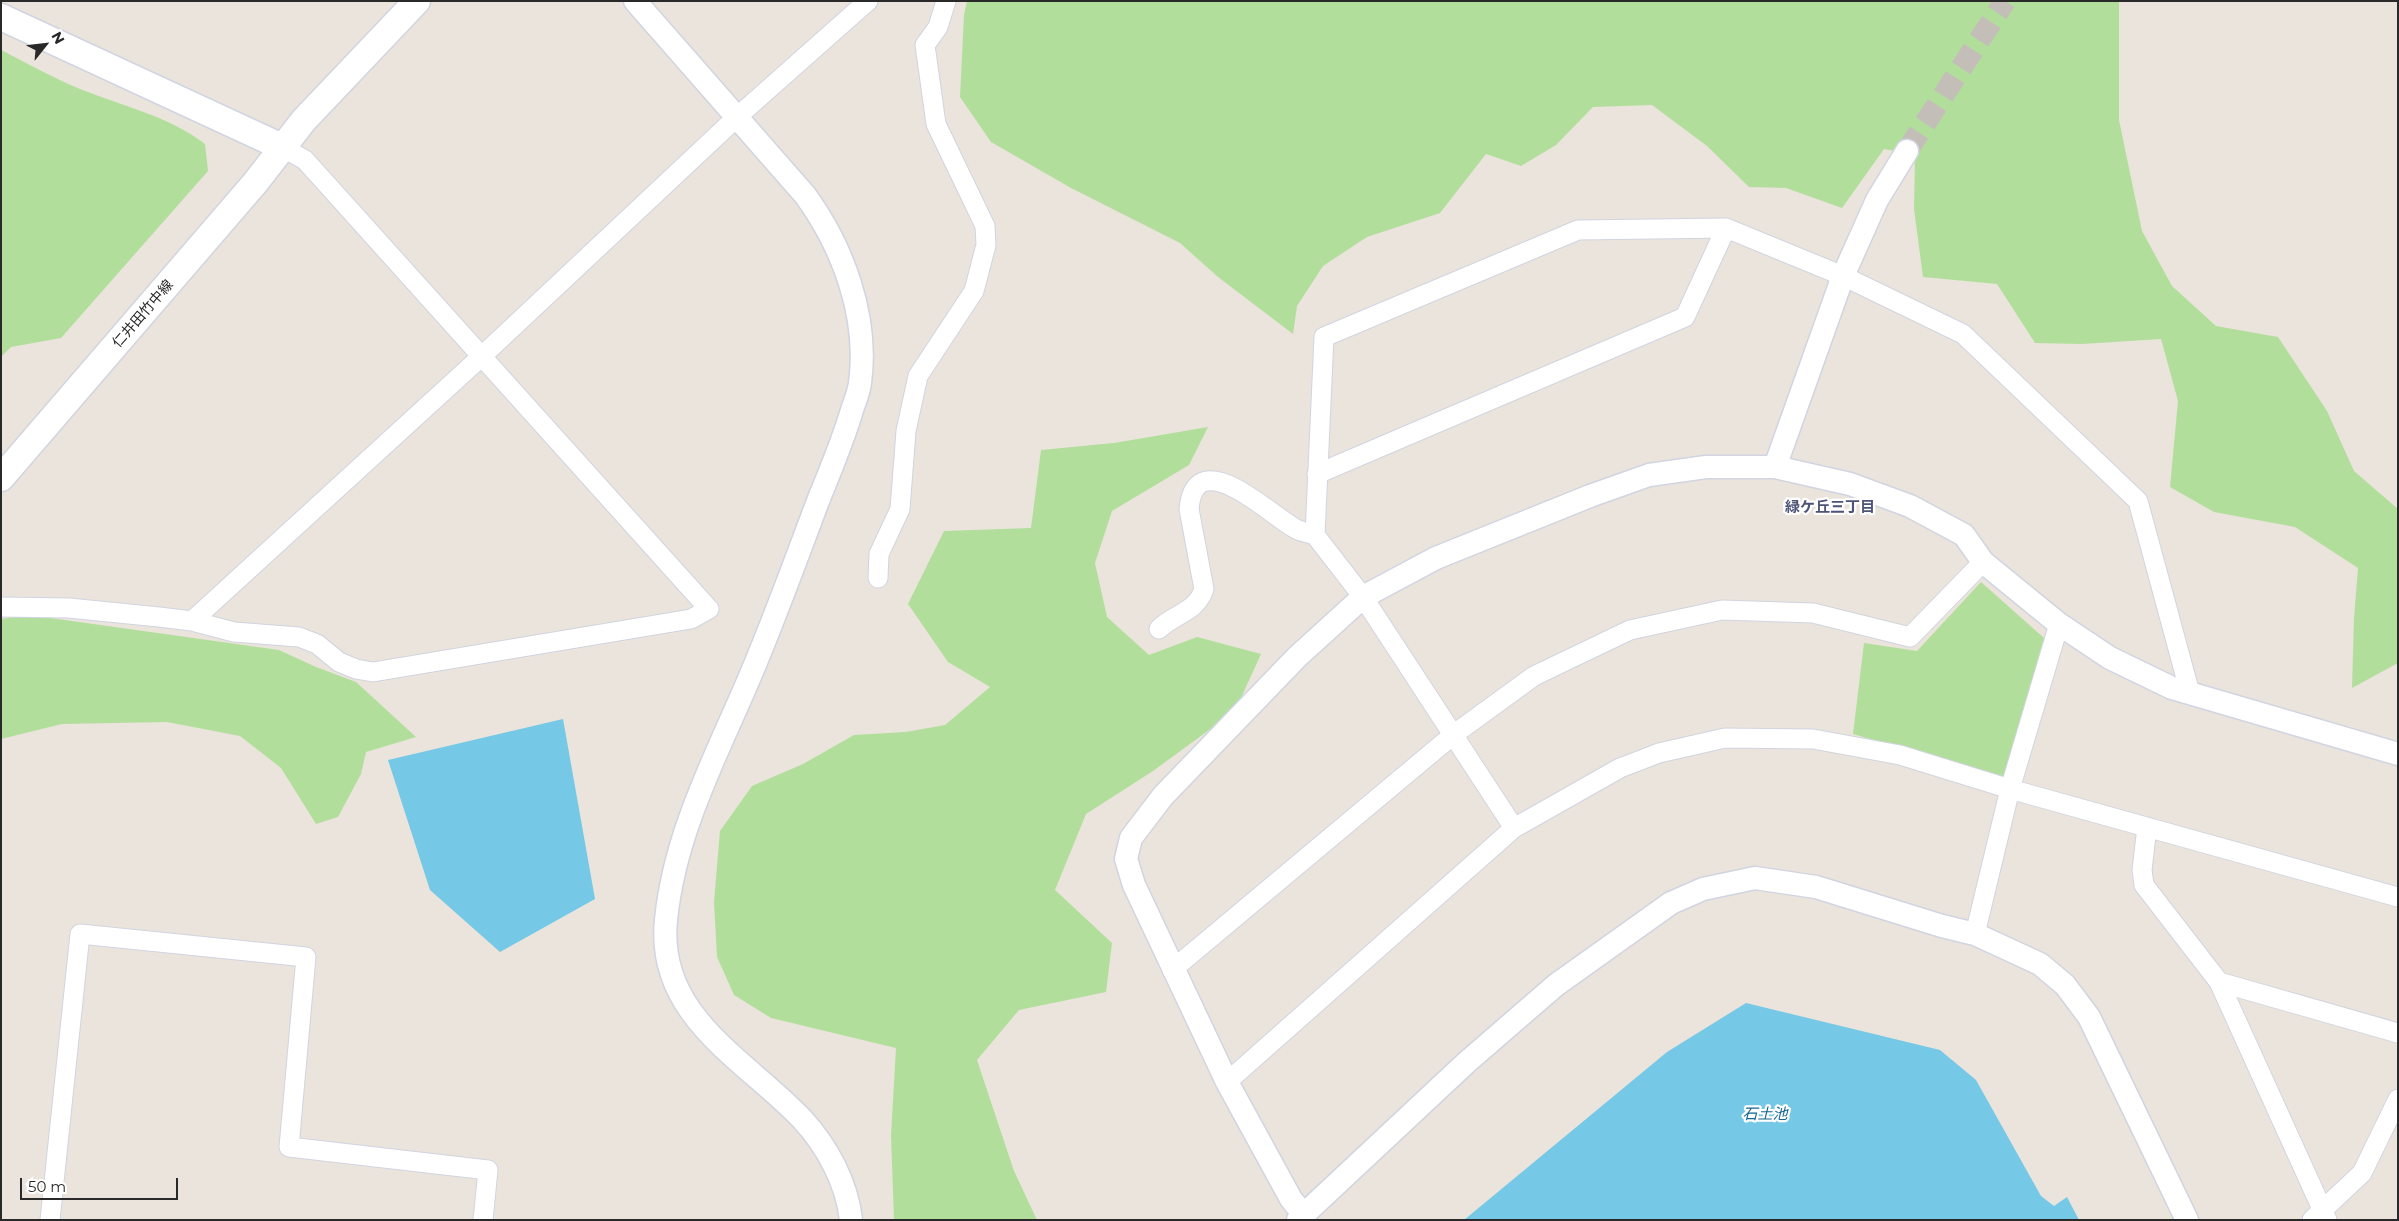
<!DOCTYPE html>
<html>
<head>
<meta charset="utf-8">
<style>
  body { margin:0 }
  #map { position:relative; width:2399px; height:1221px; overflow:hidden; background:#eae4dc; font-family:Montserrat,sans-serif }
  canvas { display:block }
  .frame { position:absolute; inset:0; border:2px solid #292929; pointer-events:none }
  .north { position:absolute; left:20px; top:20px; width:50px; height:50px; -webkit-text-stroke:4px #fff; paint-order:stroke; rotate:61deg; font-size:14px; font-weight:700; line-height:20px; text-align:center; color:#292929 }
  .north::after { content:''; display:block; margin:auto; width:18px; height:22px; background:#292929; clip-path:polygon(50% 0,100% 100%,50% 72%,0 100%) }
  .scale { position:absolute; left:20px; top:1178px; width:158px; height:22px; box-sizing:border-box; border:2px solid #292929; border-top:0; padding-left:6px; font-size:15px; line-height:18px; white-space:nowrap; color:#292929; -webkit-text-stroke:4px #fff; paint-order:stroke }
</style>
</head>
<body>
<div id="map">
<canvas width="2399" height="1221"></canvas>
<div class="frame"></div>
<div class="north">N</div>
<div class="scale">50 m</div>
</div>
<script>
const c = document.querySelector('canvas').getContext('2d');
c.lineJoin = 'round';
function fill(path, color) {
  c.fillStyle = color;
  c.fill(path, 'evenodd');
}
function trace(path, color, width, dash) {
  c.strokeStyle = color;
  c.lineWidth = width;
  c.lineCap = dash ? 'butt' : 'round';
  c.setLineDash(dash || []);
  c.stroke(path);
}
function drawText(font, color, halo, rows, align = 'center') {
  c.font = font + ' Montserrat,"Noto Sans JP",sans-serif';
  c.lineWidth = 4.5;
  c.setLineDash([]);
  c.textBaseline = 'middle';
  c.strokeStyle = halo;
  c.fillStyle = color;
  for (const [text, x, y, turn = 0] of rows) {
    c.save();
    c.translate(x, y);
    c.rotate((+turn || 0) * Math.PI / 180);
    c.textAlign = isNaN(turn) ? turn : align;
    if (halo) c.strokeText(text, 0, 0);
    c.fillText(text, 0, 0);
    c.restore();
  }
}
const green = new Path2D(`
  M 967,1 L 2119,1 L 2119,120 L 2142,231 L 2172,286 L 2216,326 L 2278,337 L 2327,411 L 2354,471 L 2398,509 L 2398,663 L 2352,688 L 2354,618 L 2358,568 L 2295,527 L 2214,512 L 2170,487 L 2178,401 L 2161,339 L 2082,344 L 2035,343 L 1997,284 L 1923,277 L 1914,209 L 1915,155 L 1884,149 L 1842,208 L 1786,188 L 1749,187 L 1707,146 L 1652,105 L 1593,107 L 1556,145 L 1521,166 L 1486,154 L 1440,213 L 1367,237 L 1323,266 L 1297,306 L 1293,334 L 1218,277 L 1180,243 L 1071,188 L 991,142 L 960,97 L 964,15 Z
  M 1,50 C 27,63 53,78 80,89 C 122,106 169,116 205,144 L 208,171 L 61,338 L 11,347 L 1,357 Z
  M 1208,427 L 1189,465 L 1112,511 L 1095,563 L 1107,617 L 1149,655 L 1197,637 L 1261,654 L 1235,711 L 1153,771 L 1086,814 L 1055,890 L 1112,943 L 1106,992 L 1019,1010 L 977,1060 L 1014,1171 L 1037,1220 L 894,1220 L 891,1135 L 896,1048 L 771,1018 L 734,995 L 717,957 L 714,902 L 720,831 L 752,786 L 803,764 L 854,735 L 906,732 L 945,725 L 990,687 L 948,662 L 908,604 L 944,531 L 1031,528 L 1041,450 L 1114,443 Z
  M 1981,582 L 2044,638 L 2004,778 L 1853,734 L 1864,643 L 1917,651 Z
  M 29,615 L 279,650 L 316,667 L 356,682 L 416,737 L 366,752 L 361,774 L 338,817 L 316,824 L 281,768 L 240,736 L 167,722 L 62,724 L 1,739 L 1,619 Z`);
const water = new Path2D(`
  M 563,719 L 595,899 L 500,952 L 430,890 L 388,760 Z
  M 1746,1003 L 1940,1050 L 1976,1080 L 2041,1196 L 2054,1206 L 2067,1197 L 2079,1220 L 1464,1220 L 1667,1052 Z`);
const tertiaryTunnel = new Path2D(`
  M 1907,151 L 2005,1`);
const minor = new Path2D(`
  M 1317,474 L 1685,317 L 1726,228
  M 878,578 L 879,554 L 900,509 L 906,431 L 918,376 L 974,291 L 986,245 L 985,226 L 936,124 L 925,45 L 938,27 L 946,1
  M 1,607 L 69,608 L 159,617 L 192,621 L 234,632 L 299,637 L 317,644 L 339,662 L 356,669 L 373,672 L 691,619 L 709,609 L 305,160 L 282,147
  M 192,621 L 482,356 L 737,117 L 868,1
  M 1159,629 C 1175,613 1196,613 1204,589 L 1189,509 C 1195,441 1270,515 1296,529 C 1302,532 1309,533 1315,535
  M 2147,827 L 2142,870 L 2144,885 L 2219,982 L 2327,1220
  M 1514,828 L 1363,597 L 1315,535 L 1324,337 L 1578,230 L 1726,228 L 1843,276 L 1963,334 L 2138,501 L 2190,693
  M 1975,934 L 2010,789 L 2059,624
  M 1172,970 L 1453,735 L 1534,676 L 1630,630 L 1722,610 L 1813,613 L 1910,637 L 1983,562
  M 2219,982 L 2398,1033
  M 1227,1082 L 1514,828 L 1620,768 L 1659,753 L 1725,738 L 1813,739 L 1900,755 L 2010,789 L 2398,897
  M 50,1220 L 80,934 L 306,957 L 289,1147 L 488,1170 L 483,1220
  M 2312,1220 L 2362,1173 L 2398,1099`);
const tertiary = new Path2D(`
  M 635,1 L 805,195 C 843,247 869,317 860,383 C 859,392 855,401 852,410 C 843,441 830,471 818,501 C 797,557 777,612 754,667 C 720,749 675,829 666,920 C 656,1016 746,1060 802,1119 C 827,1146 847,1183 851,1220
  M 1775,467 L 1843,276 L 1877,200 L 1907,151
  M 1303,1214 L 1291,1199 L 1227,1082 L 1134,885 L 1126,859 L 1131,838 L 1163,796 L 1297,657 L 1363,597 L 1436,558 L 1590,496 L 1649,475 L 1706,467 L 1775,467 L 1850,484 L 1910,506 L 1964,535 L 1983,562 L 2059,624 L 2110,658 L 2172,688 L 2398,754
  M 1298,1220 L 1467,1062 L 1556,985 L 1671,903 L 1703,889 L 1755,878 L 1816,887 L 1942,926 L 1975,934 L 2040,964 L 2065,985 L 2089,1017 L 2187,1220`);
const secondary = new Path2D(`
  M 1,17 L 282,147
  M 1,478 L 255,183 L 304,120 L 417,1`);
const streetNames = [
  ["仁井田竹中線",143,314,-49]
];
const neighbourhoodNames = [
  ["緑ケ丘三丁目",1830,508]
];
const waterNames = [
  ["石土池",1765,1115]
];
fill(green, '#b2de9b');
fill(water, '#75c8e6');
trace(tertiaryTunnel, '#c3bfb8', 22, [22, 11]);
trace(minor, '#d1d4e1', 21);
trace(tertiary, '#d1d4e1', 25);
trace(secondary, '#d1d4e1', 29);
trace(minor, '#fff', 19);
trace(tertiary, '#fff', 22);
trace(secondary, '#fff', 26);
drawText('14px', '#292929', '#fff', streetNames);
drawText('bold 15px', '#4d5477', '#fff', neighbourhoodNames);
drawText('italic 15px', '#166691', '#fff', waterNames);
</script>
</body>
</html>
